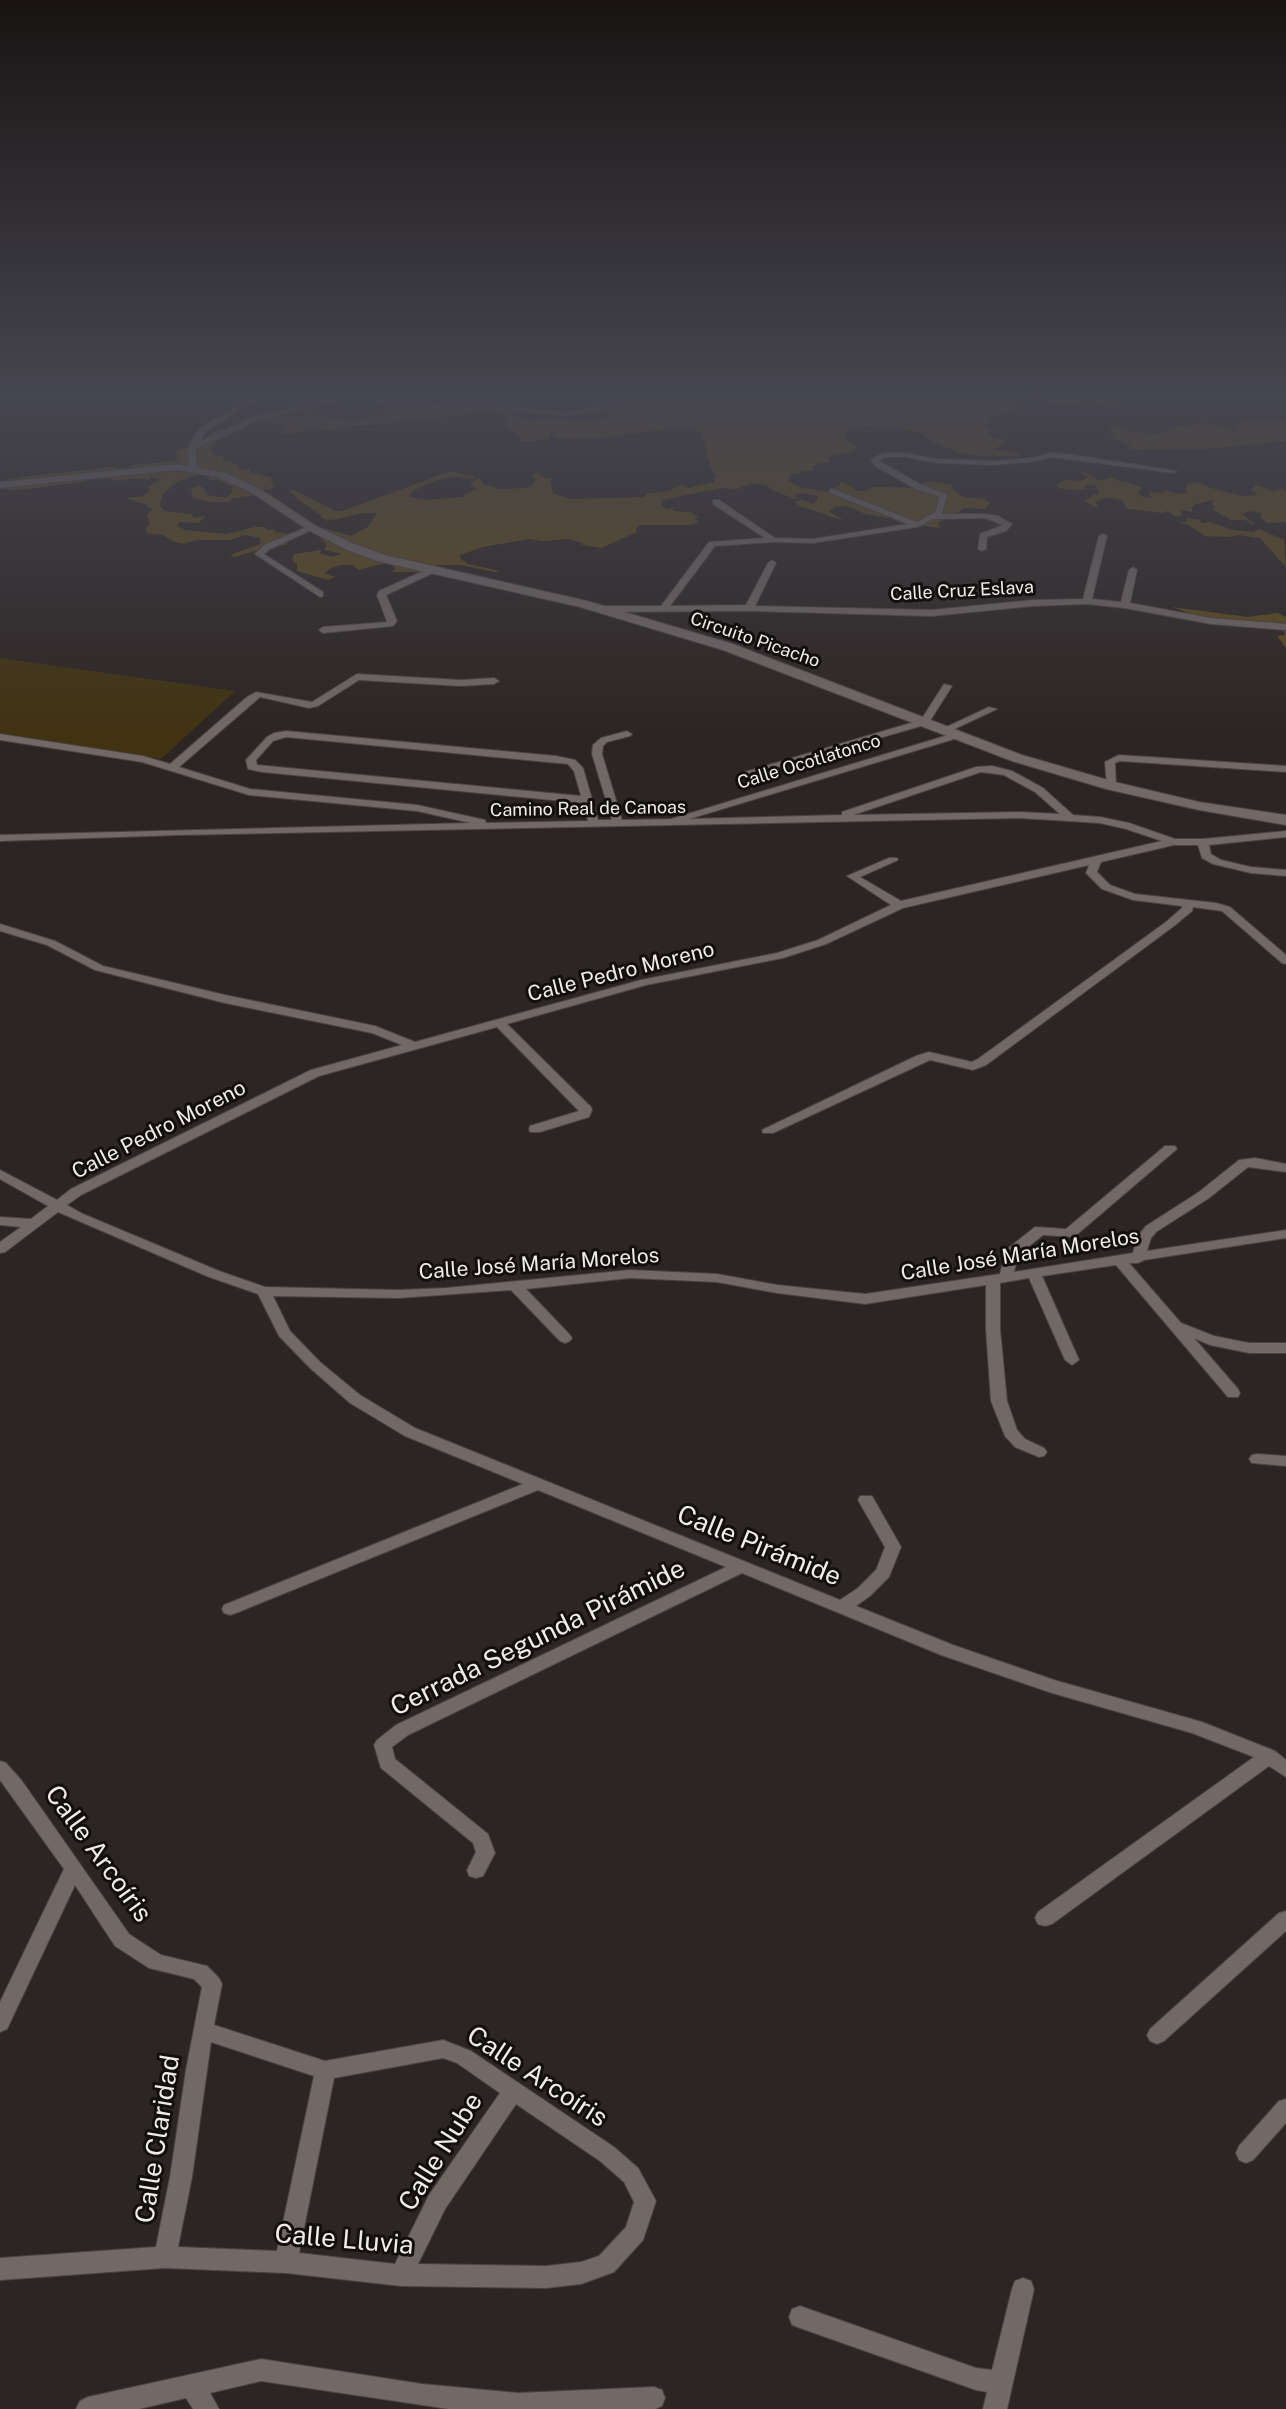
<!DOCTYPE html>
<meta charset="utf-8">
<style>
body{margin:0}
canvas{display:block;background:#2d2523}
</style>
<canvas width="1286" height="2409"></canvas>
<script>
const c = document.querySelector('canvas').getContext('2d');
c.lineJoin = 'round';
function paint(path, color) { c.fillStyle = color; c.fill(path, 'evenodd'); }
const toPath = rows => new Path2D(rows.map(r => 'M' + r).join(''));
function trace(path, color, width, dash) { c.strokeStyle = color; c.lineWidth = width; c.lineCap = dash ? 'butt' : 'round'; c.setLineDash(dash || []); c.stroke(path); }
function write(font, color, halo, rows, align = 'center') {
  c.font = font + ' "Public Sans",sans-serif'; c.lineWidth = 6; c.setLineDash([]); c.textBaseline = 'middle'; c.strokeStyle = halo; c.fillStyle = color; for (const [text, x, y, turn = 0] of rows) {
    c.save(); c.translate(x, y); c.rotate((+turn || 0) * Math.PI / 180); c.textAlign = isNaN(turn) ? turn : align; if (halo) c.strokeText(text, 0, 0); c.fillText(text, 0, 0); c.restore();
  }
}
const green = toPath([
 [0,658,235,691,161,759,0,733]
]);
const forest = toPath([
 [467,395,475,398,473,400,476,402,504,406,512,415,525,419,569,418,573,421,605,418,607,416,605,414,607,412,616,405,647,399,651,395,1029,395,1020,399,1010,408,1019,412,993,415,986,427,997,429,987,432,991,437,1005,440,1005,443,992,450,1012,452,1019,454,1019,457,990,455,986,457,963,454,935,443,923,434,906,429,868,426,851,429,845,435,845,439,858,447,852,451,856,453,837,454,829,457,829,462,817,464,812,468,815,470,799,472,800,474,792,474,789,478,789,481,800,487,826,492,841,484,839,481,853,487,856,491,866,491,872,488,871,487,916,488,927,481,953,485,952,489,963,497,984,499,991,503,986,507,988,509,964,508,955,514,940,514,935,518,944,522,938,522,940,528,898,522,904,516,887,509,881,510,887,514,888,518,865,514,848,506,835,507,829,512,845,521,800,506,795,502,802,500,814,504,818,499,817,496,803,493,796,494,795,496,799,499,793,498,774,491,768,486,753,483,737,489,721,488,662,500,662,506,667,509,673,508,673,511,689,512,697,516,698,518,694,518,698,522,692,525,640,525,636,529,636,532,602,548,582,545,583,543,569,539,543,541,529,539,483,547,460,555,461,559,468,564,500,571,495,572,460,565,431,565,430,570,420,572,392,572,395,568,391,564,381,564,359,570,353,565,341,565,331,568,325,573,335,577,328,580,297,571,297,564,292,561,294,554,321,550,320,553,332,557,342,554,324,550,327,545,316,533,326,529,351,536,368,527,377,513,363,513,332,520,323,519,320,514,297,499,294,494,289,493,292,491,286,488,294,490,335,511,342,511,451,471,473,476,475,479,455,477,437,480,413,491,410,497,426,500,463,497,466,493,477,490,470,483,479,478,483,484,500,489,527,488,534,483,535,478,532,477,536,472,545,478,553,478,550,480,553,493,570,499,645,497,646,494,670,491,677,486,683,485,688,488,714,482,716,476,712,471,706,452,708,449,704,446,706,439,702,437,704,434,695,428,682,426,679,427,683,429,666,429,603,438,564,439,553,437,556,432,550,431,550,438,529,442,520,441,520,436,506,426,507,421,503,415,494,410,373,425,357,425,330,431,313,427,297,432,297,434,285,434,282,432,286,428,275,424,271,426,271,423,264,422,253,424,218,441,211,447,212,454,223,456,223,460,239,465,236,468,243,470,250,469,250,472,273,478,270,480,274,486,270,490,265,489,262,494,255,495,230,499,231,502,210,502,193,498,191,488,199,486,204,488,206,495,226,498,232,492,233,487,218,480,208,480,210,478,205,474,197,475,179,481,163,494,159,506,165,511,192,514,193,518,206,516,198,523,180,522,177,526,185,530,227,534,255,527,265,527,267,530,274,529,276,532,293,535,286,545,274,546,234,557,230,555,260,544,260,538,245,535,230,540,196,540,184,544,172,541,163,535,147,533,146,529,150,523,147,516,152,509,147,507,147,505,126,498,143,496,149,491,148,487,160,479,150,477,150,480,133,478,120,481,100,477,81,482,35,488,12,490,0,488,0,481,30,476,112,467,126,472,133,465,174,461,178,457,175,452,177,450,190,447,203,437,210,439,211,435,205,436,235,424,302,407,308,409,300,410,295,413,297,414,292,416,300,418,306,416,303,413,319,413,317,416,320,417,348,419,350,424,353,421,358,424,360,420,397,408,454,403,456,400],
 [1032,395,1105,395,1120,406,1119,409,1112,409,1089,400,1082,400,1082,403,1072,405,1049,403],
 [1286,419,1286,441,1206,449,1130,450,1130,446,1111,438,1117,435,1109,432,1112,425,1126,427,1132,433,1144,432,1141,434,1148,435,1146,433,1149,432,1158,435,1163,433,1161,431,1169,431,1169,428,1203,423,1228,426,1234,431,1238,429,1233,426,1248,421,1277,422],
 [1083,471,1099,481,1113,477,1120,481,1134,484,1142,488,1138,493,1143,497,1151,498,1149,492,1165,493,1161,489,1178,494,1187,493,1185,490,1188,484,1198,482,1211,488,1242,496,1258,495,1251,489,1257,485,1272,491,1282,489,1286,491,1286,522,1268,523,1261,518,1261,513,1250,511,1242,514,1254,524,1252,525,1246,520,1231,520,1213,510,1214,506,1212,504,1214,500,1196,504,1192,507,1192,512,1180,510,1182,515,1177,517,1167,511,1162,513,1128,509,1121,500,1107,497,1096,502,1098,507,1095,507,1085,501,1093,495,1099,494,1095,484,1086,486,1084,487,1088,489,1080,490,1058,488,1056,485,1066,480,1082,481,1088,477,1080,473],
 [1186,518,1202,520,1200,521,1202,523,1210,522,1233,530,1253,532,1259,529,1284,540,1286,567,1260,538,1238,535,1229,537,1205,536,1188,525,1180,523,1188,521],
 [1172,607,1248,617,1278,613,1286,617,1286,648,1277,636,1285,635,1283,629,1276,624,1259,622,1245,627,1233,621,1195,615]
]);
const minor = toPath([
 [254,395,262,395,205,432,200,441,255,416,347,395,359,395,260,420,196,448,196,468,189,470,188,447,199,429,254,395],
 [369,395,377,395,398,405,475,404,566,412,605,406,609,408,566,416,475,408,398,409,385,406,369,395],
 [884,453,905,453,937,459,992,461,1031,458,1051,453,1067,454,1177,471,1173,473,1051,457,1031,462,992,465,937,463,905,457,885,457,879,460,881,462,922,485,947,494,942,514,985,514,998,516,1012,524,1006,531,987,537,986,549,982,551,978,549,980,534,1003,525,985,518,933,519,917,527,813,543,773,542,715,546,670,606,746,605,768,563,772,560,776,563,755,606,932,610,1033,600,1083,599,1099,536,1103,534,1107,536,1092,599,1121,602,1129,570,1133,567,1137,570,1130,603,1211,618,1286,624,1286,630,1211,624,1125,608,1087,604,1033,606,932,616,749,611,601,612,597,609,601,606,661,606,709,542,765,538,713,504,713,500,719,500,775,538,813,539,908,524,830,493,830,489,833,489,917,522,935,512,940,497,916,489,875,466,871,459,884,453],
 [309,526,316,528,270,549,264,554,323,592,323,596,320,597,255,554,264,545,309,526],
 [430,568,434,571,433,573,386,595,397,621,393,626,323,633,319,630,323,627,387,622,377,595,379,591,430,568],
 [357,674,461,680,494,678,499,681,494,684,461,686,359,680,318,706,309,708,260,697,179,767,250,789,417,805,485,820,486,823,588,821,583,803,262,772,248,769,246,760,267,737,274,733,286,731,556,756,575,760,583,768,598,820,612,820,592,754,593,745,601,738,627,731,632,734,630,736,607,742,603,746,602,754,622,820,671,819,958,732,963,735,961,737,689,819,842,815,842,812,976,767,992,766,1012,771,1043,788,1073,815,1100,817,1129,823,1175,839,1203,839,1286,831,1286,837,1209,845,1211,854,1221,860,1251,867,1286,870,1286,876,1251,873,1213,864,1202,858,1198,845,1174,845,1101,862,1097,872,1110,885,1135,894,1216,903,1230,907,1286,955,1286,964,1282,963,1222,911,1193,907,1192,911,1174,926,986,1065,973,1070,930,1060,773,1133,763,1133,762,1130,916,1056,929,1052,972,1062,978,1059,1166,922,1182,908,1182,906,1133,900,1102,889,1086,873,1089,865,903,908,826,944,783,958,646,985,507,1024,591,1107,592,1110,589,1117,540,1132,530,1132,529,1129,530,1126,579,1111,497,1027,319,1076,81,1195,67,1205,83,1214,219,1271,265,1287,399,1290,446,1288,630,1270,717,1274,777,1285,865,1294,1000,1274,1006,1250,1035,1227,1066,1229,1165,1146,1175,1146,1177,1149,1074,1237,1043,1235,1018,1255,1014,1272,1133,1253,1137,1237,1146,1226,1199,1192,1239,1160,1255,1158,1286,1164,1286,1172,1248,1167,1209,1198,1156,1232,1151,1238,1147,1251,1286,1230,1286,1238,1144,1260,1138,1263,1129,1263,1181,1323,1214,1336,1249,1343,1286,1343,1286,1353,1249,1353,1210,1345,1194,1338,1238,1389,1240,1393,1238,1397,1228,1397,1116,1265,1042,1276,1079,1360,1072,1365,1065,1360,1029,1278,1000,1283,1000,1329,1007,1401,1017,1430,1025,1439,1044,1448,1047,1452,1044,1456,1039,1457,1015,1447,1005,1436,991,1401,986,1329,986,1285,865,1304,777,1293,717,1282,630,1278,526,1289,570,1335,572,1338,570,1341,565,1343,560,1341,511,1290,399,1298,273,1296,290,1331,320,1362,360,1395,415,1428,840,1600,858,1588,876,1570,885,1547,858,1500,860,1496,872,1496,901,1547,889,1577,870,1596,856,1606,953,1645,1054,1680,1202,1722,1275,1751,1286,1760,1286,1777,1269,1766,1052,1924,1045,1926,1038,1924,1035,1918,1038,1912,1254,1757,1192,1733,1052,1693,941,1655,742,1573,408,1735,392,1747,395,1759,488,1834,495,1853,483,1876,476,1878,469,1876,467,1870,476,1852,473,1843,381,1768,374,1745,377,1740,396,1725,726,1567,538,1490,236,1613,230,1615,224,1613,222,1609,224,1605,523,1484,405,1436,350,1403,310,1368,279,1336,258,1294,209,1277,58,1212,5,1252,0,1253,0,1242,21,1227,0,1225,0,1217,31,1219,48,1206,0,1179,0,1170,57,1200,71,1189,311,1070,402,1045,372,1033,225,1003,95,970,47,945,0,931,0,924,55,941,103,966,225,995,375,1026,415,1042,641,980,777,953,818,940,891,905,847,876,889,858,897,858,898,860,860,877,901,901,1162,841,1126,829,1100,823,1020,818,179,835,0,841,0,835,471,823,417,811,249,795,142,762,0,740,0,734,143,756,170,764,247,697,256,692,312,702,357,674],
 [286,737,568,764,574,771,581,796,257,765,256,760,273,741,286,737],
 [981,772,1004,775,1035,792,1060,814,1020,812,853,815,981,772],
 [944,684,952,686,928,724,747,776,739,776,738,774,921,720,944,684],
 [989,707,997,709,948,732,940,730,989,707],
 [1119,755,1286,766,1286,772,1120,761,1115,763,1116,786,1111,789,1107,788,1105,762,1119,755],
 [1257,1454,1286,1456,1286,1466,1252,1463,1249,1459,1252,1455,1257,1454],
 [0,1761,6,1763,22,1781,129,1934,161,1955,207,1966,219,1978,222,1984,214,2025,325,2061,443,2040,471,2051,614,2147,638,2168,656,2201,643,2240,614,2272,581,2284,546,2288,401,2286,286,2273,165,2268,0,2280,0,2258,156,2247,170,2177,186,2070,202,1987,194,1979,149,1968,115,1946,75,1885,7,2029,0,2032,0,2002,64,1869,0,1780,0,1761],
 [211,2042,314,2076,277,2251,178,2247,192,2177,211,2042],
 [443,2058,457,2063,500,2093,429,2195,395,2264,299,2253,334,2078,443,2058],
 [516,2104,600,2161,624,2182,634,2202,626,2227,599,2256,581,2262,546,2266,418,2264,445,2209,516,2104],
 [1286,1911,1286,1931,1164,2041,1157,2044,1150,2041,1147,2035,1150,2029,1279,1913,1286,1911],
 [1286,2099,1286,2123,1253,2160,1246,2163,1239,2160,1236,2153,1239,2146,1279,2101,1286,2099],
 [1023,2278,1031,2281,1034,2289,1007,2409,983,2409,987,2392,976,2390,800,2328,792,2325,789,2317,792,2309,800,2306,976,2368,992,2370,1012,2289,1015,2281,1023,2278],
 [261,2359,422,2384,518,2393,654,2387,662,2390,665,2398,662,2406,655,2409,449,2409,261,2381,210,2393,219,2409,193,2409,186,2398,139,2409,76,2409,80,2401,88,2397,261,2359]
]);
const secondary = toPath([
 [177,464,225,473,260,489,316,526,355,544,385,555,587,601,733,644,1022,755,1115,782,1199,802,1286,815,1286,825,1199,810,1106,789,1012,761,723,650,580,607,377,561,347,550,308,530,252,493,217,477,177,470,0,488,0,482,177,464]
]);
const farStreetnames = [
 ["Calle Cruz Eslava",962,591,-3],
 ["Circuito Picacho",755,640,19],
 ["Calle Ocotlatonco",809,762,-17],
 ["Camino Real de Canoas",588,809,-1]
];
const streetNames = [
 ["Calle Pedro Moreno",621,972,-14],
 ["Calle Pedro Moreno",159,1130,-27],
 ["Calle José María Morelos",1020,1255,-9],
 ["Calle José María Morelos",539,1264,-4]
];
const nearStreetnames = [
 ["Calle Pirámide",759,1546,22],
 ["Cerrada Segunda Pirámide",538,1638,-26],
 ["Calle Arcoíris",98,1854,54],
 ["Calle Arcoíris",537,2077,33],
 ["Calle Claridad",158,2139,-81],
 ["Calle Nube",441,2152,-58],
 ["Calle Lluvia",344,2240,5]
];
paint(green, '#413312');
paint(forest, '#5f4a19');
trace(minor, '#4a4342', 2);
trace(secondary, '#4a4342', 2);
paint(minor, '#726866');
paint(secondary, '#726866');
const sky = c.createLinearGradient(0, 0, 0, 732);
sky.addColorStop(0, '#191413');
sky.addColorStop(0.54, '#464650');
sky.addColorStop(1, '#46465000');
c.fillStyle = sky;
c.fillRect(0, 0, 1286, 732);
write('18px', '#f1ecea', '#130f0e', farStreetnames);
write('21px', '#f1ecea', '#130f0e', streetNames);
write('26px', '#f1ecea', '#130f0e', nearStreetnames);
</script>
